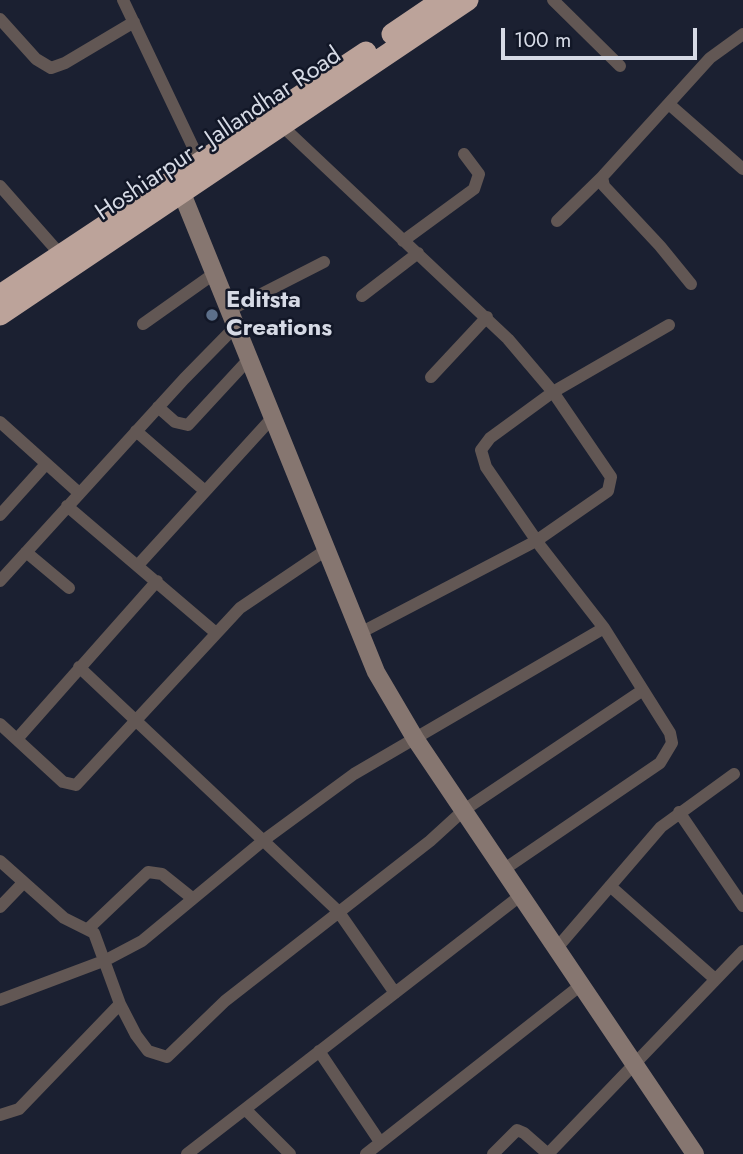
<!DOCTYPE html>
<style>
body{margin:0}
#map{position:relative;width:743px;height:1154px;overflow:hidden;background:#1b2031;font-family:Jost,sans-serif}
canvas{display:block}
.scale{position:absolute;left:501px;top:28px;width:196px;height:32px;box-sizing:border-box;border:4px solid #d6dae5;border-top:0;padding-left:9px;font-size:21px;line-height:24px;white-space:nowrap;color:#d6dae5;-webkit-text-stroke:5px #121727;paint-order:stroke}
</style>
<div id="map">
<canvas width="743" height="1154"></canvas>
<div class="scale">100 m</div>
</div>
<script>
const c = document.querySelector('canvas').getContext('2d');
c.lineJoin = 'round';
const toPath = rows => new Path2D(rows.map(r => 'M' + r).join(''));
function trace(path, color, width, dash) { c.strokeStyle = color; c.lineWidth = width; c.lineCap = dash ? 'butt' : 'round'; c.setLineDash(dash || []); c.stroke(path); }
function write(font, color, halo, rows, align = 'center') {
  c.font = font + ' Jost,sans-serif'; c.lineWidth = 5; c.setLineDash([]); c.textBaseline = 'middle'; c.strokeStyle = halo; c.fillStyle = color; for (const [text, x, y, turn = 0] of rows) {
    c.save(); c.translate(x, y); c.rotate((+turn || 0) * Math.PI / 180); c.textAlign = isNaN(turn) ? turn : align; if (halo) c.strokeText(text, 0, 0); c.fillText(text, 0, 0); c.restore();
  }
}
const street = toPath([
 [123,0,203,168],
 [553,0,620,66],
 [0,19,36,59,51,68,65,63,134,22],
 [670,105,743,169],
 [281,125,508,339,553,392,611,477,608,491,536,541,360,633],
 [0,186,60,254],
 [557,221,602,177],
 [403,241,474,189,479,174,464,154],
 [691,284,660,246,604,186,602,177,710,58,743,34],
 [362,296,418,253],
 [230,310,324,262],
 [143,324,215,273],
 [431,377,487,317],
 [158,407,175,422,188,425,249,359],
 [0,422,79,493],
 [136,431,205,491],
 [67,506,216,633],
 [0,515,46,464],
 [26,552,69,588],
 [139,564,273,417],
 [0,581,184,379,236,326],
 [79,667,338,911,395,993],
 [0,724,63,782,76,785,240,608,326,550],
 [17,739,157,581],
 [679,812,743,906],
 [0,861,64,918,94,933,120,1004,136,1035,148,1051,167,1057,225,1001,430,841,464,810,643,690],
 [503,870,660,763,672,743,670,733,604,628,541,547,486,467,481,450,490,438,553,392,669,325],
 [610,886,715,979],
 [0,907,23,883],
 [89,928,148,872,162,874,192,898],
 [556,949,661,827,734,774],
 [0,1000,106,960,142,941,264,840,354,774,604,628],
 [319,1051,380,1142],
 [245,1109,290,1154],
 [0,1115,19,1109,120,1004],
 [187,1154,520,896],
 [366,1154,581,985],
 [493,1154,517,1130,524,1133,548,1154,743,951]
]);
const secondary = toPath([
 [181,191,376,672,416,740,695,1154]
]);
const highway = toPath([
 [392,34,442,0],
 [0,295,366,52],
 [0,315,468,0]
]);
const markers = [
 [212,315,7,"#5c6f8a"]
];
const streetNames = [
 ["Hoshiarpur - Jallandhar Road",219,135,-34]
];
const poiNames = [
 ["Editsta",226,301],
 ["Creations",226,329]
];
trace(street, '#625754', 12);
trace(secondary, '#867670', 18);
trace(highway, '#bca39a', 21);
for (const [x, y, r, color] of markers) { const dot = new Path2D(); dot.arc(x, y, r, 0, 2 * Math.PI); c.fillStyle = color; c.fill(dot); trace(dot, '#121727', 2.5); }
write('24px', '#d6dae5', '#121727', streetNames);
write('bold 24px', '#d6dae5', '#121727', poiNames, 'left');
</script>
